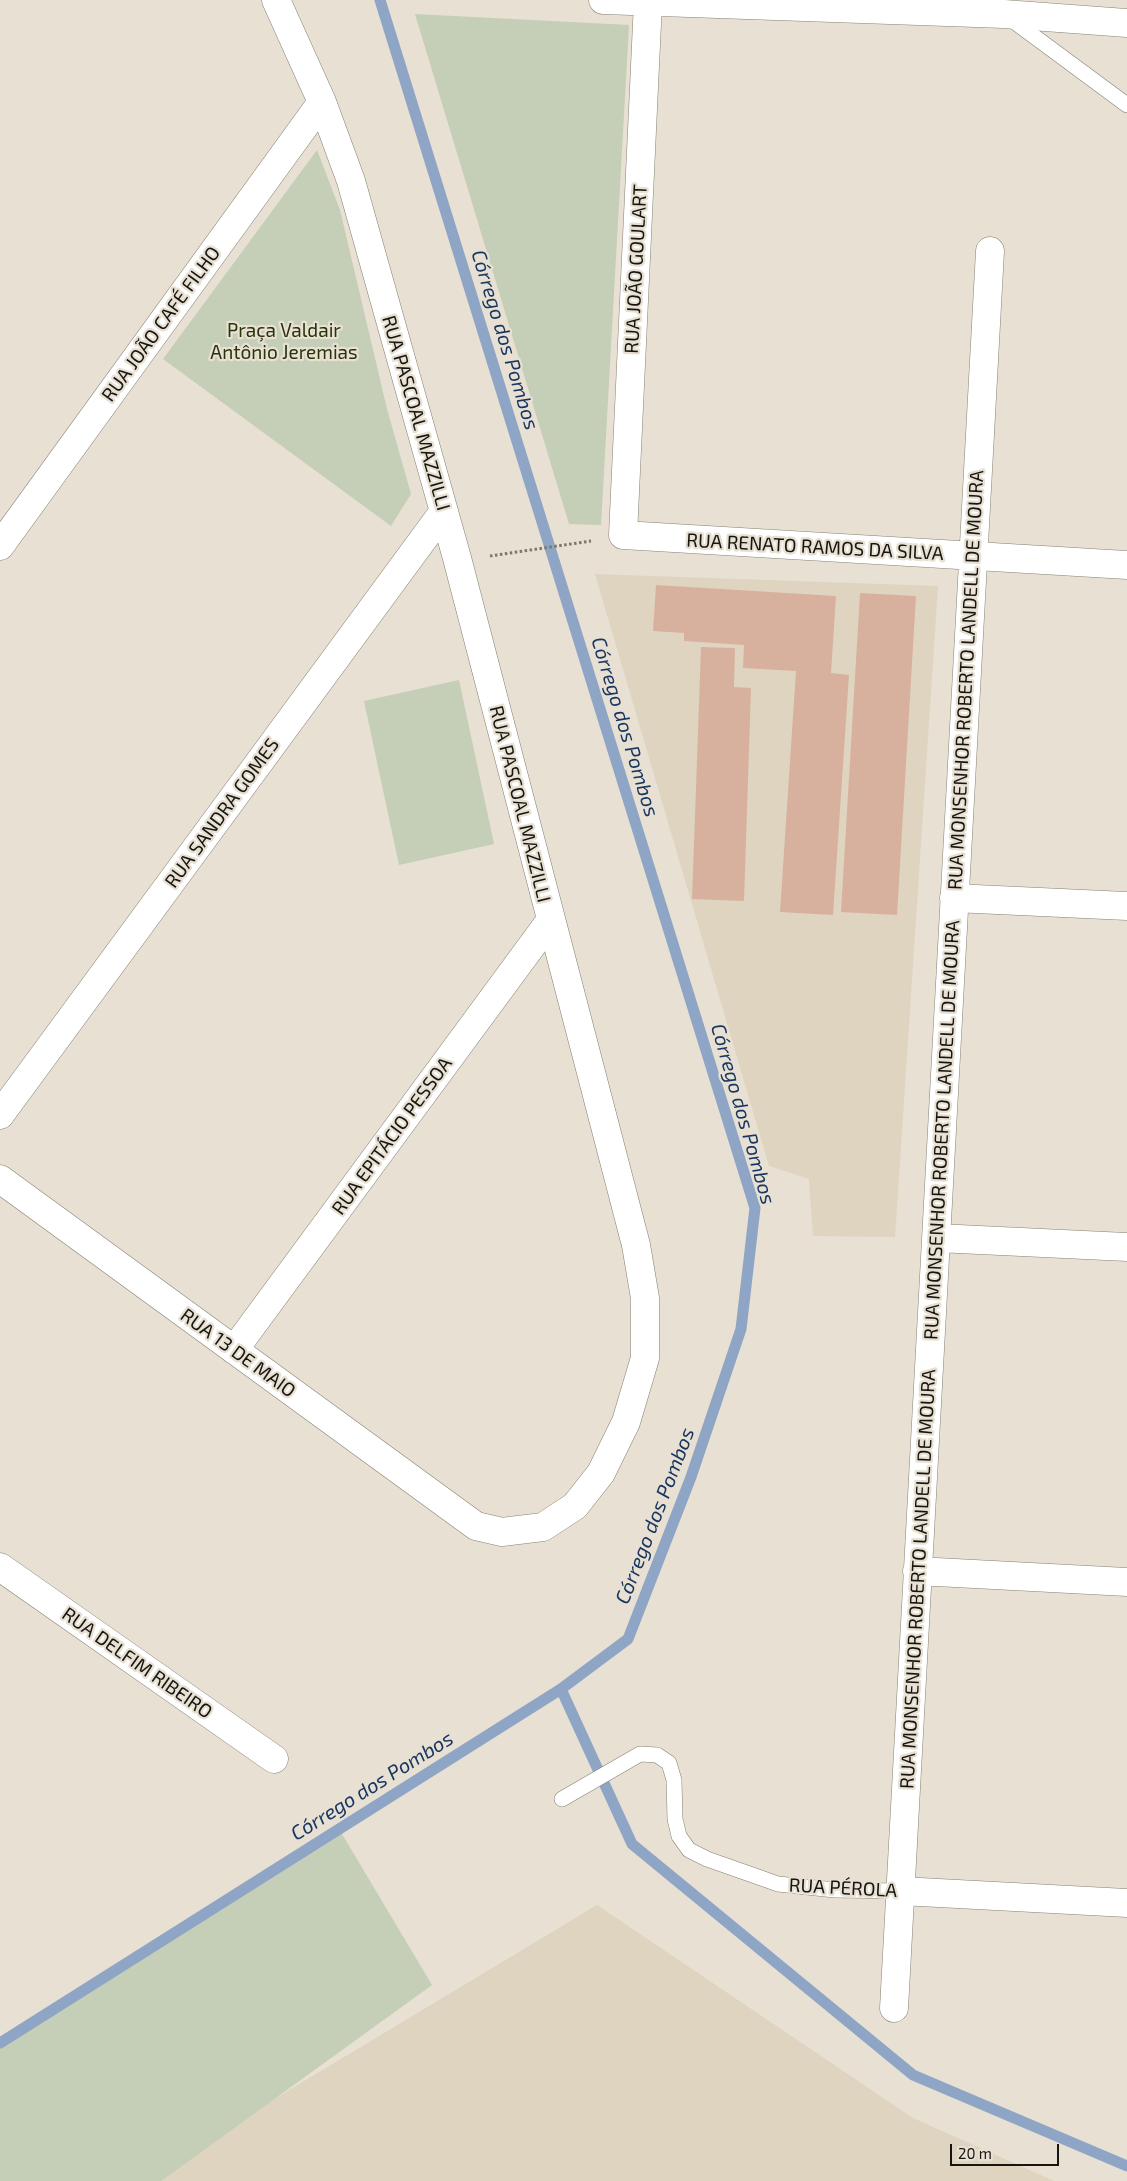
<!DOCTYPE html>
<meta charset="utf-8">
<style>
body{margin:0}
#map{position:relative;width:1127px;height:2181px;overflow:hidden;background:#e7e0d3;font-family:"Exo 2",sans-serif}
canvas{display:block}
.scale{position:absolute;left:950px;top:2144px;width:109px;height:22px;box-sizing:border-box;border:2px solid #171510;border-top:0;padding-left:6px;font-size:15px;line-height:18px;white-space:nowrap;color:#171510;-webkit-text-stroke:4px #e7e0d3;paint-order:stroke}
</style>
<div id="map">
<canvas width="1127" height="2181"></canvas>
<div class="scale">20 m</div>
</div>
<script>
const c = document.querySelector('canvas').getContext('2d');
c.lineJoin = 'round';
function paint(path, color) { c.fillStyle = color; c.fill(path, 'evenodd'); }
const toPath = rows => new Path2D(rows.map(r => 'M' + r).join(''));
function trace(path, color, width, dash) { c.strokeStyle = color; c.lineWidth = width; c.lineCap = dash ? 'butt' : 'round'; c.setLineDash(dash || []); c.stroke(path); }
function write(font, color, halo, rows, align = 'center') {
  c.font = font + ' "Exo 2",sans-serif'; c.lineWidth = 4.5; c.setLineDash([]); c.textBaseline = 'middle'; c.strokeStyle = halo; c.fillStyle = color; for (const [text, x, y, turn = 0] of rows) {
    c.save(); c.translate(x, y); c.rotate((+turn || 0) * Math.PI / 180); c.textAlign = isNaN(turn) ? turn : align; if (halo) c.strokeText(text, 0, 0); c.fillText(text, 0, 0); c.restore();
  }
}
const built = toPath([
 [595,574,938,586,895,1237,813,1236,809,1179,769,1166],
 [597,1905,913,2118,1054,2181,138,2181]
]);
const green = toPath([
 [415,14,629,25,601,525,569,524],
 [317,150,340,210,387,409,411,494,391,526,163,359],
 [459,680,494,844,399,865,364,701],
 [339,1829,432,1985,161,2181,0,2181,0,2043]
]);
const stream = toPath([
 [561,1689,632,1844,913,2075,1127,2166],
 [0,2043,561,1689,628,1639,691,1477,741,1329,755,1208,380,0]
]);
const building = toPath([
 [656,585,836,596,831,673,849,675,833,915,780,912,796,671,743,668,744,645,684,641,684,633,653,631],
 [860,593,916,596,897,915,841,912],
 [701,647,735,648,734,687,751,688,744,901,692,899]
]);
const path = toPath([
 [490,556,591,541]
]);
const service = toPath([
 [1008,17,1127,105],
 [562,1799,640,1754,657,1755,669,1763,674,1780,675,1819,679,1836,689,1850,707,1859,778,1884,835,1890,901,1891]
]);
const minor = toPath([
 [603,0,1004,14,1127,23],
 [648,2,623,535,1127,565],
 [0,546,322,102],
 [954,898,1127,906],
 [0,1115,444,511],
 [0,1179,476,1526,502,1532,543,1527,575,1506,601,1473,626,1422,645,1358,645,1298,636,1245,457,558,351,181,322,102,276,0],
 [937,1238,1127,1247],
 [234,1350,550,921],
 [0,1567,274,1759],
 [917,1571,1127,1582],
 [901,1891,1127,1903],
 [894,2008,990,251]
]);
const streetNames = [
 ["RUA JOÃO GOULART",636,269,-87],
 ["RUA JOÃO CAFÉ FILHO",161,324,-54],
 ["RUA PASCOAL MAZZILLI",416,413,74],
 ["RUA RENATO RAMOS DA SILVA",815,547,3],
 ["RUA MONSENHOR ROBERTO LANDELL DE MOURA",966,680,-87],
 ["RUA PASCOAL MAZZILLI",520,804,76],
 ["RUA SANDRA GOMES",222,813,-54],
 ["RUA MONSENHOR ROBERTO LANDELL DE MOURA",942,1130,-87],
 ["RUA EPITÁCIO PESSOA",392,1136,-54],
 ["RUA 13 DE MAIO",238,1353,36],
 ["RUA MONSENHOR ROBERTO LANDELL DE MOURA",918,1579,-87],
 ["RUA DELFIM RIBEIRO",137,1663,35],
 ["RUA PÉROLA",843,1888,3]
];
const parkNames = [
 ["Praça Valdair",284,331],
 ["Antônio Jeremias",284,353]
];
const waterNames = [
 ["Córrego dos Pombos",505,340,73],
 ["Córrego dos Pombos",625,727,73],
 ["Córrego dos Pombos",743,1114,74],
 ["Córrego dos Pombos",655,1516,-69],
 ["Córrego dos Pombos",372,1786,-32]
];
paint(built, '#ded4c0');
paint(green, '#c5ceb6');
trace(stream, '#8fa5c5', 11);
paint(building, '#d8b19e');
trace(service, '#868174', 16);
trace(minor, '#868174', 29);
trace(path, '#7b776e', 3, [2.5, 2.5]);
trace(service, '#fff', 15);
trace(minor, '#fff', 28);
write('19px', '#171510', '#e7e0d3', streetNames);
write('19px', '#273308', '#e7e0d3', parkNames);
write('italic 20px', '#183660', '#e7e0d3', waterNames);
</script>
